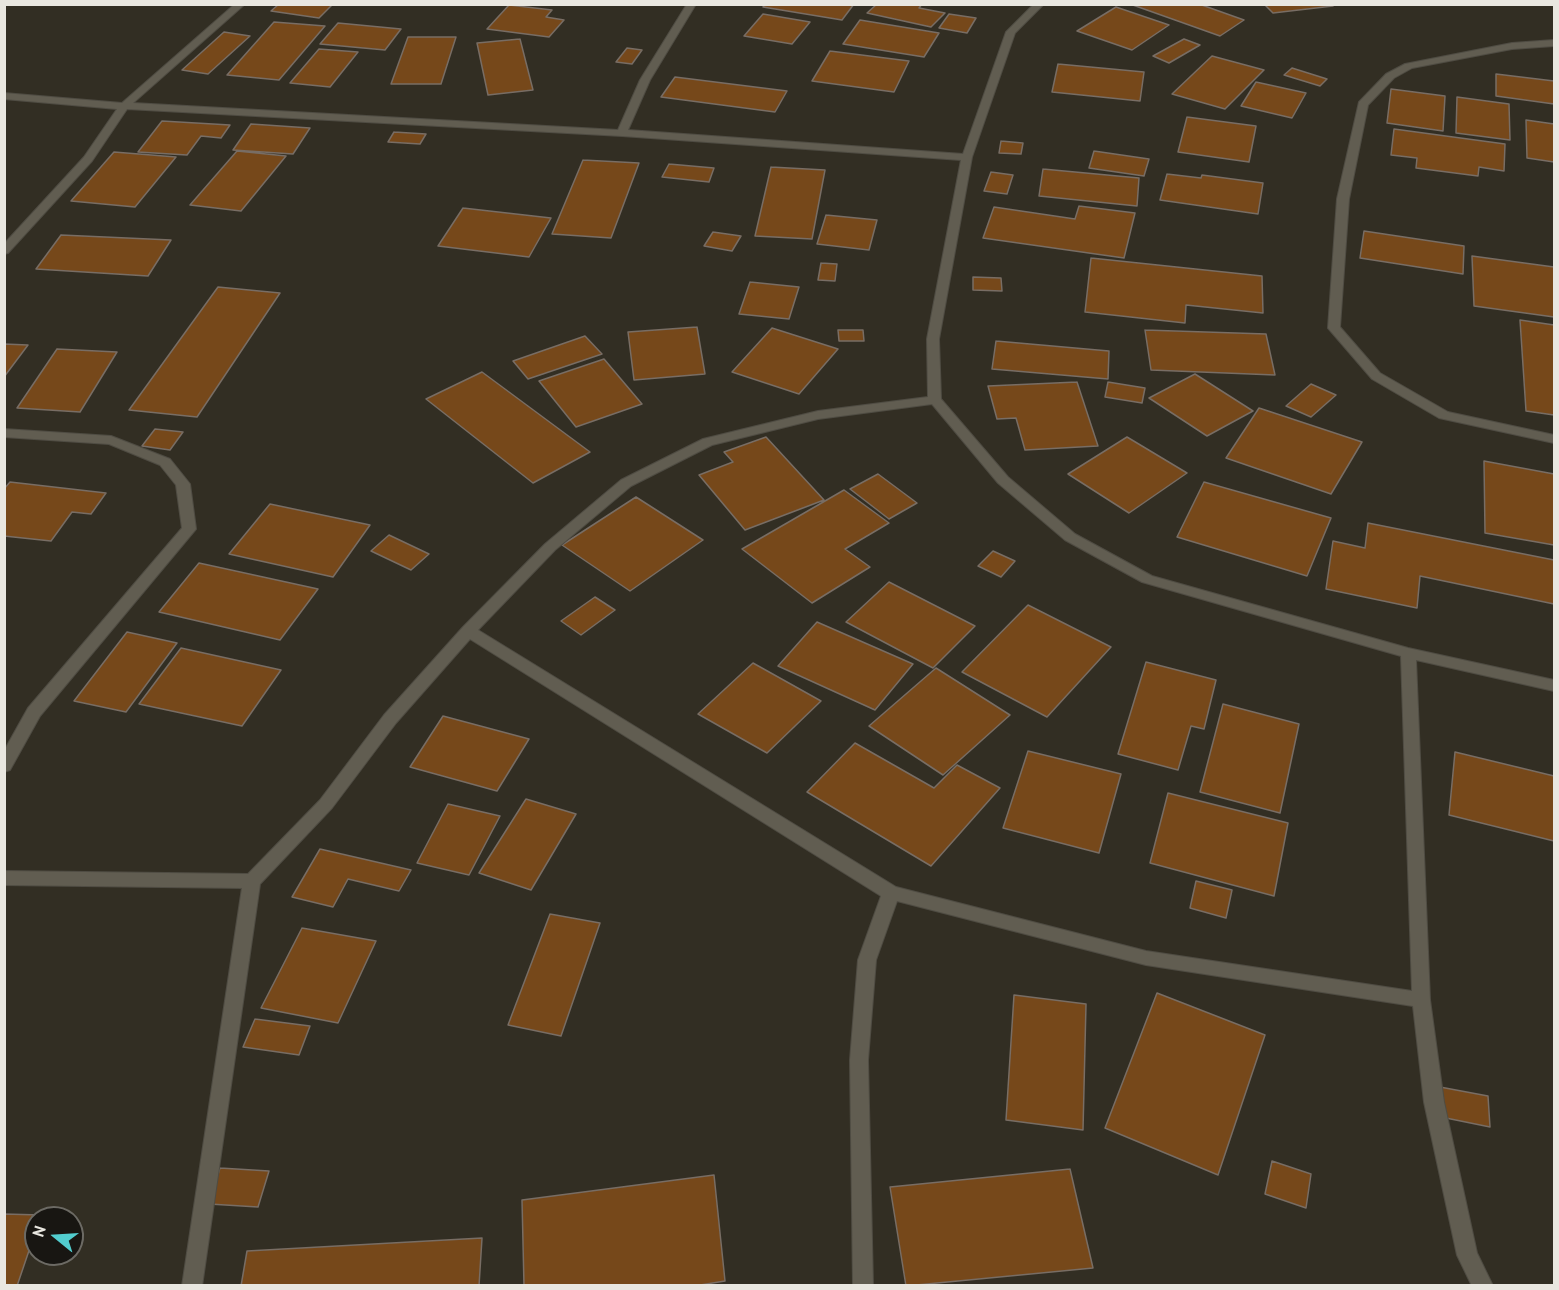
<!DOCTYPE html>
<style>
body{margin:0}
#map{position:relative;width:1559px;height:1290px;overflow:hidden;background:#322e23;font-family:"PT Sans",sans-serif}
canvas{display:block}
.frame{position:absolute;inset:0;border:6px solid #e9e7e0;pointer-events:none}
.north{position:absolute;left:24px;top:1206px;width:60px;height:60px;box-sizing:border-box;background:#181612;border:2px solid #6c6a64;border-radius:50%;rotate:288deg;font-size:16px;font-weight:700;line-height:24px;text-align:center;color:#e9e7e0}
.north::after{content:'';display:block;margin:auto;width:21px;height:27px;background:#52cdce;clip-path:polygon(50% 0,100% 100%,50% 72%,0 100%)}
</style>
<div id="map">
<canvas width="1559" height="1290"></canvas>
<div class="frame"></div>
<div class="north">N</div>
</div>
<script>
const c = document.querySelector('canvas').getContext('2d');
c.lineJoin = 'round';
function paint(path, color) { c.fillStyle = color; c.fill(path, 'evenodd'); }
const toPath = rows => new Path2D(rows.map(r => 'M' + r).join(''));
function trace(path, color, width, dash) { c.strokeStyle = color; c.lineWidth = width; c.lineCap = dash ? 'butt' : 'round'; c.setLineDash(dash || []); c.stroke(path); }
const building = toPath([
 [279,4,333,4,319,18,271,11,279,4],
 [765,4,854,4,842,20,763,7,765,4],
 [877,4,922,4,919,8,945,13,931,27,867,13,877,4],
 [1130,4,1199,4,1244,20,1220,36,1130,4],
 [1264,4,1332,4,1333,6,1273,13,1264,4],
 [509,5,552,10,546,17,564,20,549,37,487,29,509,5],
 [1116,7,1169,25,1132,50,1077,31,1116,7],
 [763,14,810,22,792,44,744,36,763,14],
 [949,14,976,18,967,33,939,28,949,14],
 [860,20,939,33,924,57,843,44,860,20],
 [274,22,325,26,279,80,227,75,274,22],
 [338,23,401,29,385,50,320,44,338,23],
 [224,32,250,36,208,74,182,70,224,32],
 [408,37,456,37,441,84,391,84,408,37],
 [520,39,533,90,488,95,477,43,520,39],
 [1184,39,1200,45,1169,63,1153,56,1184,39],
 [627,48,642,50,632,64,616,62,627,48],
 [319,49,358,52,330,87,290,83,319,49],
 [830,51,909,61,894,92,812,81,830,51],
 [1212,56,1264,70,1225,109,1172,94,1212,56],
 [1058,64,1144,72,1140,101,1052,92,1058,64],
 [1292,68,1327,79,1320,86,1284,75,1292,68],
 [1496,74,1554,81,1554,104,1496,96,1496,74],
 [675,77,787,91,775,112,661,97,675,77],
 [1256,82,1306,93,1292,118,1241,106,1256,82],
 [1391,89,1445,96,1443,131,1387,123,1391,89],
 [1457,97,1509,104,1510,140,1456,133,1457,97],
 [1187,117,1256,126,1249,162,1178,152,1187,117],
 [1526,120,1554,124,1554,162,1527,158,1526,120],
 [162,121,230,125,221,138,201,136,187,155,138,152,162,121],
 [251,124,310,128,293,154,233,150,251,124],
 [1394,129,1505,144,1504,171,1479,167,1478,176,1416,168,1417,158,1391,155,1394,129],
 [394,132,426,134,420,144,388,142,394,132],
 [1001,141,1023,143,1021,154,999,153,1001,141],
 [237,151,286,156,241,211,190,205,237,151],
 [1094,151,1149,159,1144,176,1089,168,1094,151],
 [114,152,176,157,135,207,71,201,114,152],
 [583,160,639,163,611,238,552,234,583,160],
 [669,164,714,168,709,182,662,177,669,164],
 [771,167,825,170,812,239,755,236,771,167],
 [1043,169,1139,178,1137,206,1039,196,1043,169],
 [991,172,1013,175,1007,194,984,191,991,172],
 [1167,174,1201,178,1202,175,1263,183,1258,214,1160,200,1167,174],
 [1079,206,1135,213,1124,258,983,238,994,207,1075,219,1079,206],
 [463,208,551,218,529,257,438,246,463,208],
 [826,215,877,220,869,250,817,244,826,215],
 [1364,231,1464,246,1463,274,1360,258,1364,231],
 [713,232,741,236,732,251,704,246,713,232],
 [61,235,171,240,148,276,36,269,61,235],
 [1472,256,1554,267,1554,317,1474,306,1472,256],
 [1091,258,1262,276,1263,313,1186,305,1185,323,1085,312,1091,258],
 [821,263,837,264,835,281,818,280,821,263],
 [973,277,1001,278,1002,291,973,290,973,277],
 [750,282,799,287,789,319,739,314,750,282],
 [218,287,280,293,197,417,129,410,218,287],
 [1520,320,1554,325,1554,415,1526,411,1520,320],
 [697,327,705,374,634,380,628,332,697,327],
 [772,328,838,349,799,394,732,372,772,328],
 [838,330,863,330,864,341,839,341,838,330],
 [1145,330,1266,334,1275,375,1151,370,1145,330],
 [585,336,602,354,528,379,513,361,585,336],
 [996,341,1109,351,1108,379,992,369,996,341],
 [4,344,28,345,4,377,4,344],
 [57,349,117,352,80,412,17,408,57,349],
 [604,359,642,404,576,427,539,381,604,359],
 [482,372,590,452,533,483,426,399,482,372],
 [1195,374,1253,411,1207,436,1149,398,1195,374],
 [1077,382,1098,446,1025,450,1016,418,997,419,988,386,1077,382],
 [1108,382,1145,388,1142,403,1105,397,1108,382],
 [1311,384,1336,395,1311,417,1286,406,1311,384],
 [1259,408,1362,442,1331,494,1226,458,1259,408],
 [155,429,183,432,170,450,142,446,155,429],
 [766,437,824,500,745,530,699,475,733,462,724,452,766,437],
 [1127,437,1187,473,1129,513,1068,474,1127,437],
 [1484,461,1554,474,1554,545,1485,533,1484,461],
 [878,474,917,503,889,519,850,489,878,474],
 [10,482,106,493,91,514,72,512,51,541,4,536,4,489,10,482],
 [1204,482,1331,518,1307,576,1177,537,1204,482],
 [844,490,889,523,845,549,870,567,812,603,742,549,844,490],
 [636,497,703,540,630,591,562,545,636,497],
 [270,504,370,525,333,577,229,554,270,504],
 [1368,523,1554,560,1554,604,1420,576,1417,608,1326,589,1333,541,1365,548,1368,523],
 [389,535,429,554,411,570,371,551,389,535],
 [993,551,1015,561,1001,577,978,566,993,551],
 [199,563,318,589,280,640,159,612,199,563],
 [889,582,975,626,933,668,846,622,889,582],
 [595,597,615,610,581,635,561,621,595,597],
 [1028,605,1111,647,1047,717,962,672,1028,605],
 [817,622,913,664,875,710,778,666,817,622],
 [127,632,177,643,126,712,74,701,127,632],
 [181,648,281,670,242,726,139,704,181,648],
 [1146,662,1216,680,1204,729,1191,726,1178,770,1118,754,1146,662],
 [753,663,821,701,767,753,698,714,753,663],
 [936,668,1010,715,943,775,869,726,936,668],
 [1223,704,1299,724,1280,813,1200,792,1223,704],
 [443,716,529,739,497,791,410,767,443,716],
 [855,743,934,788,957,765,1000,788,931,866,807,792,855,743],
 [1028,751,1121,774,1099,853,1003,828,1028,751],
 [1455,752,1554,776,1554,841,1449,815,1455,752],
 [1168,793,1288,823,1274,896,1150,863,1168,793],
 [526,799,576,814,531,890,479,873,526,799],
 [448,804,500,816,469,875,417,863,448,804],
 [320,849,411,870,399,891,348,879,333,907,292,897,320,849],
 [1196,881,1232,890,1226,918,1190,908,1196,881],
 [550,914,600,923,561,1036,508,1025,550,914],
 [302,928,376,941,338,1023,261,1008,302,928],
 [1157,993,1265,1035,1218,1175,1105,1128,1157,993],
 [1014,995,1086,1004,1083,1130,1006,1120,1014,995],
 [255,1019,310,1026,299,1055,243,1047,255,1019],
 [1440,1087,1488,1096,1490,1127,1441,1117,1440,1087],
 [1272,1161,1311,1174,1306,1208,1265,1194,1272,1161],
 [220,1168,269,1171,258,1207,209,1204,220,1168],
 [1070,1169,1093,1268,906,1286,890,1187,1070,1169],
 [714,1175,725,1281,694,1286,524,1286,522,1200,714,1175],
 [4,1214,41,1215,40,1218,36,1218,36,1230,17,1286,4,1286,4,1214],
 [482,1238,479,1286,241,1286,247,1251,482,1238]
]);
const street = toPath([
 [235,4,245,4,133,103,618,130,640,80,687,4,696,4,650,80,628,130,963,154,1006,32,1034,4,1044,4,1015,33,972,157,939,339,941,399,1008,477,1075,534,1152,576,1408,648,1554,680,1554,691,1416,660,1430,1000,1444,1102,1477,1253,1493,1286,1472,1286,1457,1255,1424,1102,1413,1006,1146,965,897,901,876,960,868,1060,873,1286,853,1286,850,1060,858,960,881,896,470,639,396,723,332,808,260,884,202,1286,182,1286,242,888,4,885,4,871,248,874,320,800,384,715,463,627,545,544,621,480,703,439,818,411,928,397,927,339,961,160,622,136,127,109,92,161,8,253,4,254,4,244,84,157,117,109,4,99,4,93,122,103,235,4],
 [932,404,998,483,1065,540,1142,582,1401,656,1412,991,1146,951,896,887,478,630,555,550,631,486,712,445,818,419,932,404],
 [1554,40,1554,46,1512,49,1412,68,1394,78,1368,105,1349,199,1340,327,1380,373,1448,412,1554,435,1554,443,1439,418,1372,379,1328,328,1337,199,1359,102,1386,74,1405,64,1512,43,1554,40],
 [4,429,111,436,170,459,190,484,196,529,40,716,10,770,4,772,4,751,28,708,182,528,176,485,160,465,109,444,4,437,4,429]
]);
paint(building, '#76481a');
trace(building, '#786d64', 1.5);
trace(street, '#4f4c43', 2);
paint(street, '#615d51');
</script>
